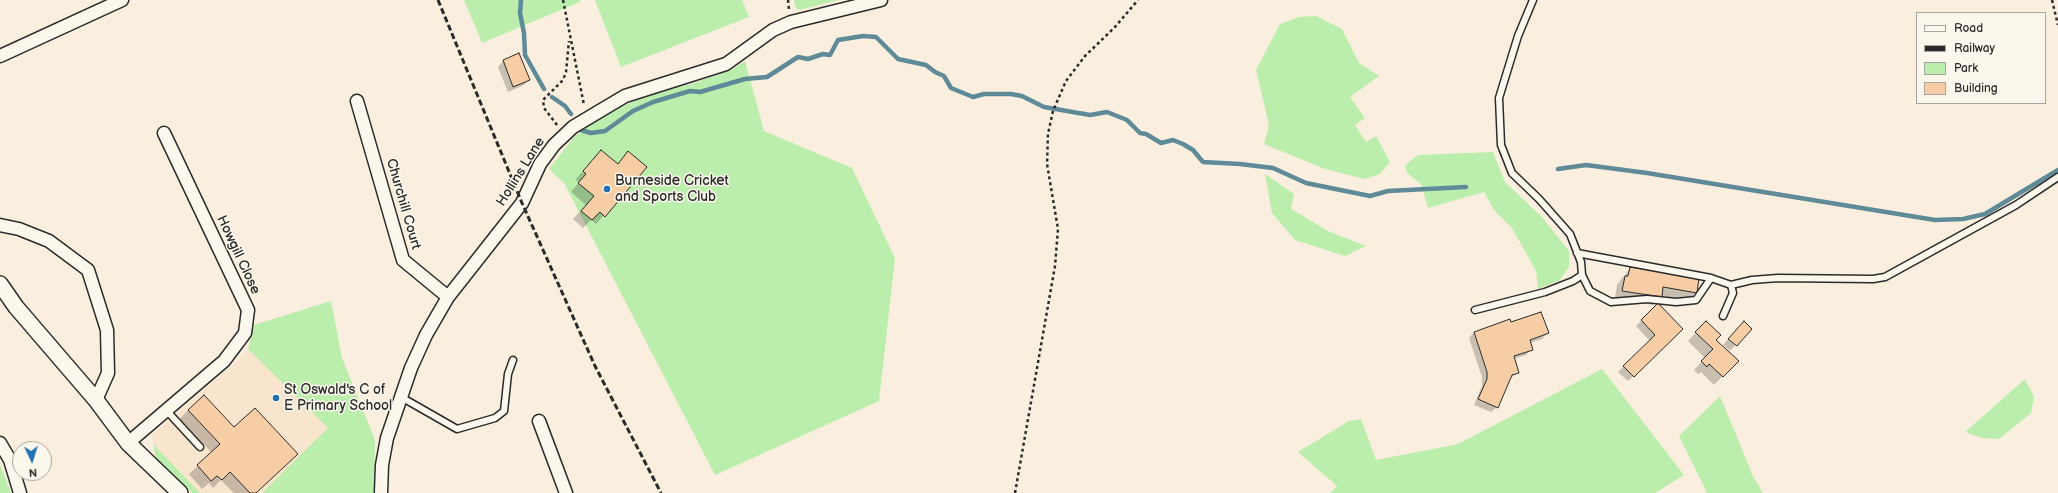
<!DOCTYPE html>
<style>
body{margin:0}
#map{position:relative;width:2058px;height:493px;overflow:hidden;background:#faefde;font-family:"Balsamiq Sans",sans-serif}
canvas{display:block}
.legend{position:absolute;left:1916px;top:12px;width:130px;height:92px;box-sizing:border-box;background:#fbf7ec;border:1px solid #a8a59f;margin:0;padding:5px 7px;list-style:none;font-size:12px;color:#2b2b2b}
.legend li{display:flex;align-items:center;gap:8px;height:20px}
.legend b{width:20px;border:1px solid #a8a59f}
.north{position:absolute;left:12px;top:441px;width:40px;height:40px;box-sizing:border-box;background:#fbf7ec;border:1px solid #a8a59f;border-radius:50%;rotate:176deg;font-size:11px;font-weight:700;line-height:16px;text-align:center;color:#2b2b2b}
.north::after{content:'';display:block;margin:auto;width:14px;height:18px;background:#1f6fb2;clip-path:polygon(50% 0,100% 100%,50% 72%,0 100%)}
</style>
<div id="map">
<canvas width="2058" height="493"></canvas>
<ul class="legend">
<li><b style="height:5px;background:#fbf7ec"></b>Road</li>
<li><b style="height:5px;background:#2b2b2b"></b>Railway</li>
<li><b style="height:11px;background:#bbedad"></b>Park</li>
<li><b style="height:11px;background:#f7cda6"></b>Building</li>
</ul>
<div class="north">N</div>
</div>
<script>
const c = document.querySelector('canvas').getContext('2d');
c.lineJoin = 'round';
function paint(path, color) { c.fillStyle = color; c.fill(path, 'evenodd'); }
const toPath = rows => new Path2D(rows.map(r => 'M' + r).join(''));
function trace(path, color, width, dash) { c.strokeStyle = color; c.lineWidth = width; c.lineCap = dash ? 'butt' : 'round'; c.setLineDash(dash || []); c.stroke(path); }
function write(font, color, halo, rows, align = 'center') {
  c.font = font + ' "Balsamiq Sans",sans-serif'; c.lineWidth = 3; c.setLineDash([]); c.textBaseline = 'middle'; c.strokeStyle = halo; c.fillStyle = color; for (const [text, x, y, turn = 0] of rows) {
    c.save(); c.translate(x, y); c.rotate((+turn || 0) * Math.PI / 180); c.textAlign = isNaN(turn) ? turn : align; if (halo) c.strokeText(text, 0, 0); c.fillText(text, 0, 0); c.restore();
  }
}
const built = toPath([
 [331,301,342,358,375,440,374,493,192,493,156,458,152,434,236,362,248,349,254,325]
]);
const green = toPath([
 [464,0,580,0,580,2,482,43],
 [595,0,742,0,749,17,621,67],
 [794,0,839,0,799,10,796,8],
 [1316,16,1342,29,1359,63,1379,76,1350,97,1365,118,1355,125,1366,142,1376,136,1390,162,1380,174,1365,179,1325,169,1264,144,1269,125,1256,70,1280,24,1299,17],
 [745,61,764,131,852,168,895,258,879,401,715,475,564,183,549,169,574,137,596,120,643,96,694,83,731,70],
 [1493,152,1505,182,1542,217,1569,251,1569,267,1560,280,1538,289,1536,271,1512,228,1494,210,1484,192,1428,208,1421,184,1407,173,1405,165,1418,155],
 [1265,174,1294,194,1291,209,1328,231,1366,246,1345,256,1295,240,1272,213],
 [331,301,342,358,375,440,374,493,262,493,328,428,248,349,254,325],
 [1602,369,1684,475,1655,493,1330,493,1337,486,1298,452,1349,421,1361,419,1376,460,1458,444],
 [2025,379,2034,397,2031,413,1999,439,1982,438,1965,432],
 [1720,396,1753,476,1763,493,1707,493,1679,436],
 [153,444,200,493,192,493,156,458],
 [0,464,11,493,0,493]
]);
const shadow = toPath([
 [519,55,529,80,524,85,508,92,498,67,503,61],
 [601,151,617,165,628,153,646,168,596,224,591,220,583,228,573,219,586,205,571,192,579,182,575,180],
 [1630,268,1696,292,1688,300,1662,296,1653,305,1615,299,1617,285],
 [1658,304,1682,329,1628,381,1618,372,1650,341,1636,326],
 [1706,322,1715,340,1737,361,1714,385,1701,372,1698,374,1694,370,1705,358,1688,341],
 [1510,323,1548,333,1542,339,1530,343,1532,349,1526,355,1513,359,1518,372,1510,379,1497,407,1491,412,1474,405,1482,386,1482,377,1469,338,1474,332],
 [1738,328,1751,329,1730,351,1723,345],
 [188,410,234,428,255,493,234,493,221,480,213,488,209,483,202,489,189,474,212,453,180,419]
]);
const stream = toPath([
 [521,0,520,13,524,33,525,55,544,89],
 [552,97,565,106,571,114],
 [581,130,591,133,605,131,633,111,653,102,690,91,700,92,745,79,767,77,798,57,808,59,823,54,830,55,838,40,863,36,876,37,898,59,926,65,935,72,944,76,951,88,973,97,984,94,1011,94,1022,96,1044,107,1090,115,1107,112,1127,120,1140,133,1146,134,1161,143,1173,140,1183,144,1193,150,1203,162,1240,164,1273,168,1306,183,1370,196,1388,191,1466,187],
 [1558,169,1586,165,1647,173,1935,220,1963,219,1985,214,2058,170]
]);
const building = toPath([
 [519,53,530,80,513,87,503,60,519,53],
 [601,150,618,164,628,151,647,167,605,217,600,212,592,220,581,211,594,196,578,183,586,174,583,171,601,150],
 [1630,267,1699,278,1697,293,1663,287,1662,297,1622,291,1625,276,1628,276,1630,267],
 [1658,303,1683,329,1634,377,1623,366,1655,335,1641,320,1658,303],
 [1541,312,1549,333,1530,340,1533,350,1514,356,1519,373,1512,375,1498,408,1478,399,1487,379,1487,372,1474,332,1510,319,1511,322,1541,312],
 [1706,321,1721,335,1716,340,1739,361,1723,377,1709,364,1707,367,1701,361,1713,349,1695,332,1706,321],
 [1744,321,1752,329,1737,346,1728,339,1744,321],
 [204,395,234,427,255,408,298,454,256,493,250,493,230,472,222,480,217,476,211,481,197,465,220,444,188,410,204,395]
]);
const path = toPath([
 [563,0,584,105],
 [788,0,789,10],
 [2052,0,2058,25],
 [557,125,544,108,543,100,563,80,566,72,569,41],
 [1015,493,1055,266,1058,229,1047,164,1048,134,1053,111,1066,81,1085,56,1115,27,1138,0]
]);
const service = toPath([
 [1577,253,1711,278,1696,300,1676,302,1647,299,1611,302,1590,291,1582,275],
 [1711,278,1731,285,1733,293,1723,316],
 [1731,285,1752,280,1778,278,1873,279,1885,277,2016,205,2058,177],
 [1475,310,1545,292,1573,281,1582,275,1581,262,1570,234,1539,199,1512,173,1501,145,1499,98,1518,36,1533,0],
 [401,397,457,429,495,418,504,411,508,374,513,360],
 [166,410,200,447]
]);
const minor = toPath([
 [0,56,122,0],
 [357,101,403,260,448,297],
 [0,225,19,229,49,241,88,270,107,330,108,373,96,400],
 [539,421,566,493],
 [0,443,10,460,20,493],
 [128,443,224,361,245,333,248,310,164,133],
 [381,493,382,465,387,438,411,368,426,335,448,297,522,203,540,164,554,145,573,127,625,96,726,64,773,30,791,22,881,0]
]);
const tertiary = toPath([
 [0,284,16,307,96,400,128,443,180,493]
]);
const rail = toPath([
 [438,0,522,203,595,366,661,493]
]);
const markers = [
 [607,189,4,"#1f6fb2"],
 [276,398,4,"#1f6fb2"]
];
const streetNames = [
 ["Hollins Lane",521,172,-58],
 ["Churchill Court",403,204,74],
 ["Howgill Close",238,255,65]
];
const poiNames = [
 ["Burneside Cricket",615,181],
 ["and Sports Club",615,197],
 ["St Oswald's C of",284,390],
 ["E Primary School",284,406]
];
paint(built, '#f9e5cd');
paint(green, '#bbedad');
paint(shadow, '#0003');
trace(stream, '#5f8b98', 4.5);
paint(building, '#f7cda6');
trace(building, '#2b2b2b', 1);
trace(service, '#2b2b2b', 9);
trace(minor, '#2b2b2b', 15);
trace(tertiary, '#2b2b2b', 18);
trace(path, '#2b2b2b', 2.5, [3, 3]);
trace(service, '#fbf7ec', 6);
trace(minor, '#fbf7ec', 12);
trace(tertiary, '#fbf7ec', 15);
trace(rail, '#2b2b2b', 3, [6, 3]);
for (const [x, y, r, color] of markers) { const dot = new Path2D(); dot.arc(x, y, r, 0, 2 * Math.PI); c.fillStyle = color; c.fill(dot); trace(dot, '#fbf7ec', 1.5); }
write('14px', '#2b2b2b', '#fbf7ec', streetNames);
write('14px', '#2b2b2b', '#fbf7ec', poiNames, 'left');
</script>
